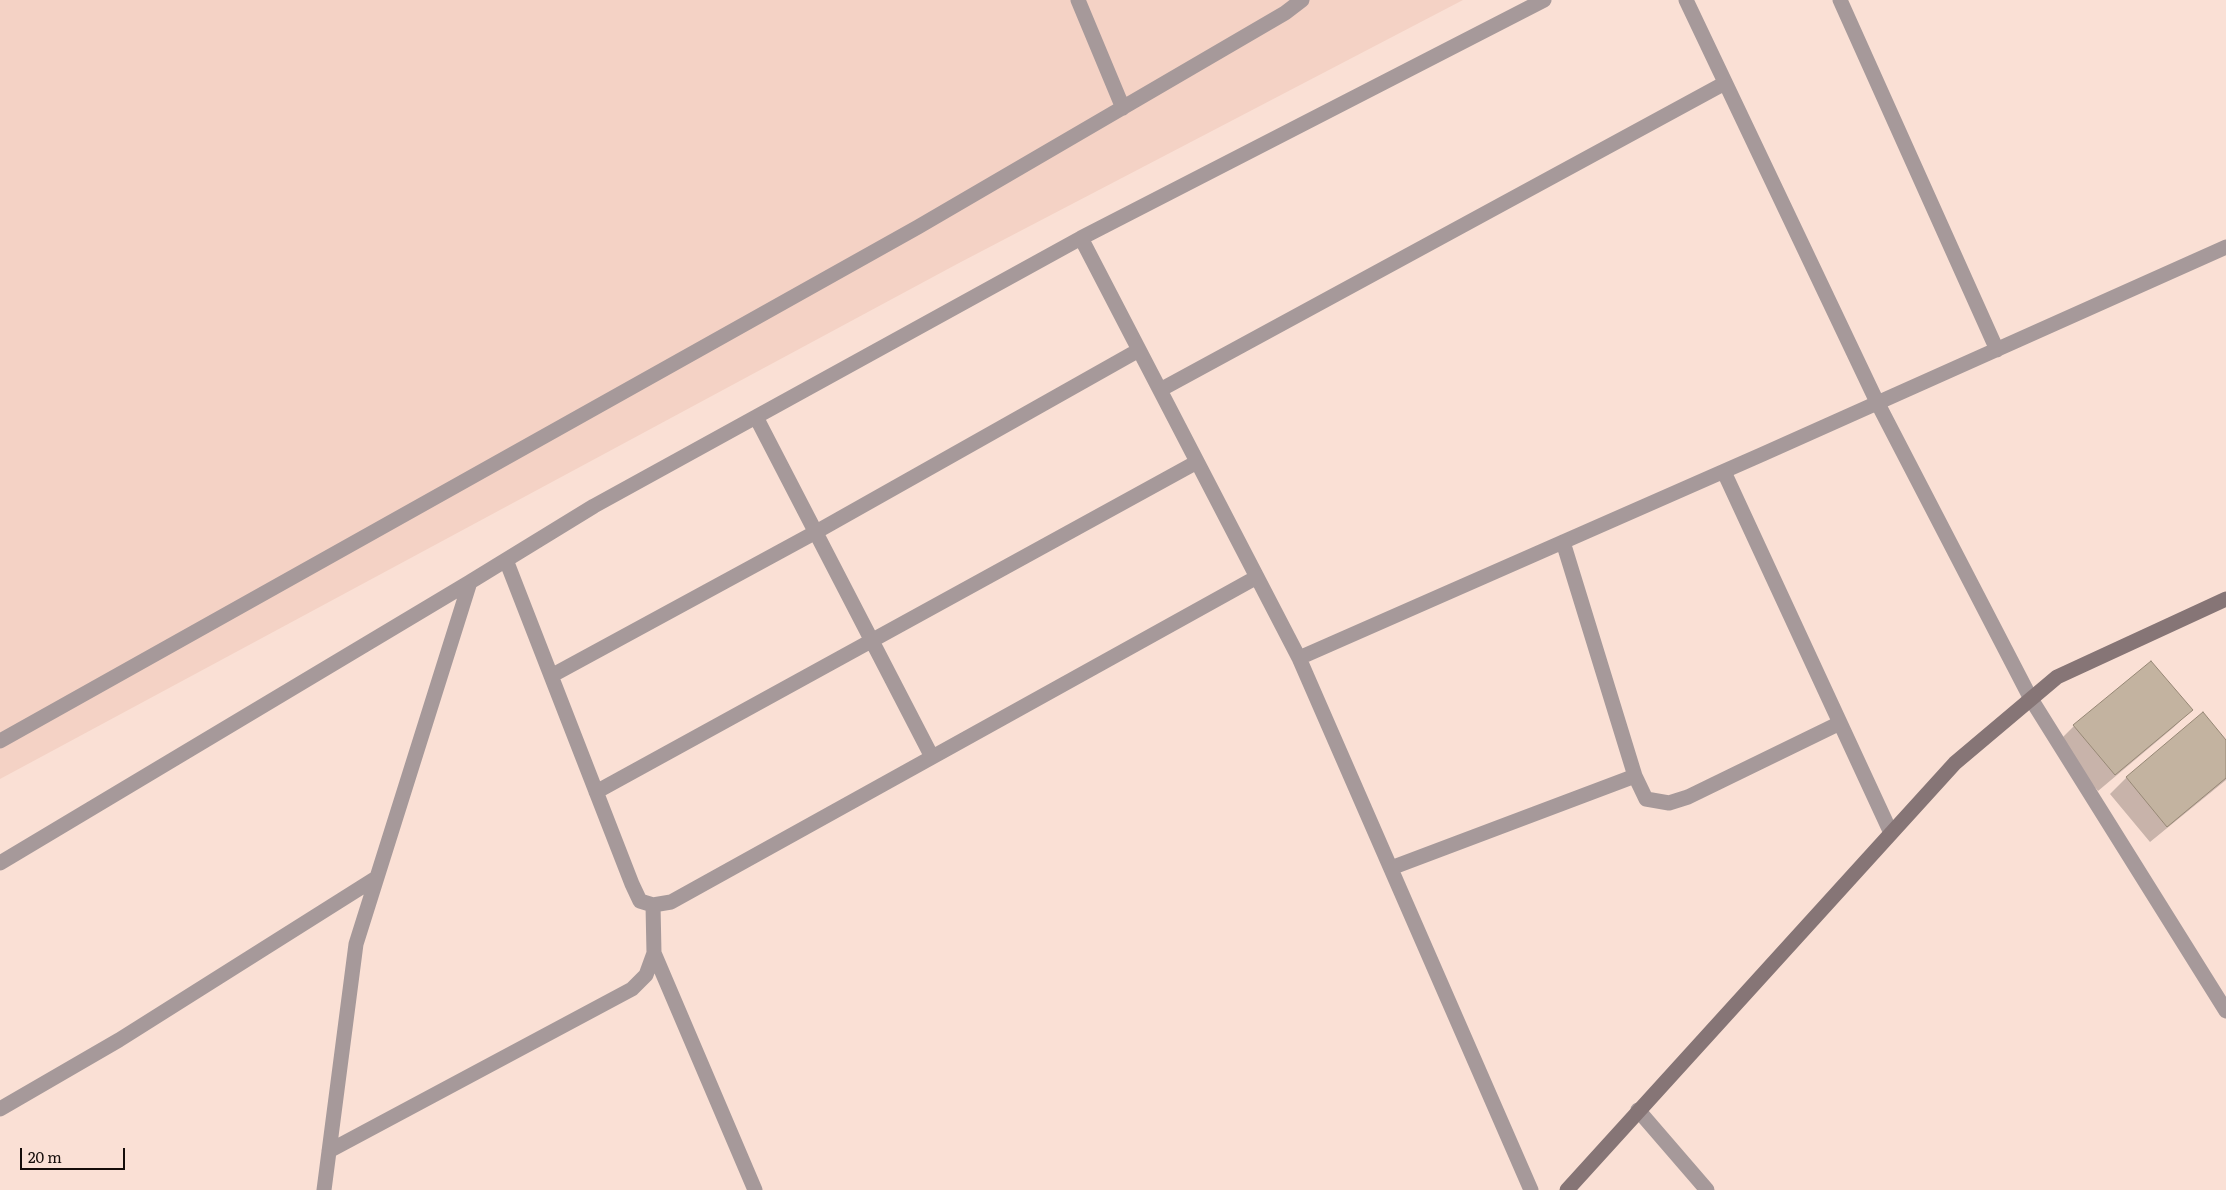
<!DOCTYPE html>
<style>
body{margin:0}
#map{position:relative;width:2226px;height:1190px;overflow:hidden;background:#fae0d5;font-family:Literata,serif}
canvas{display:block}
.scale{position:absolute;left:20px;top:1148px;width:105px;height:22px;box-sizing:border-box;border:2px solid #150d0a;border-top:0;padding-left:6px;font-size:15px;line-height:18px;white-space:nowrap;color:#150d0a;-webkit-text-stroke:4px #fae0d5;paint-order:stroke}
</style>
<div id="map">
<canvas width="2226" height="1190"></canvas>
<div class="scale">20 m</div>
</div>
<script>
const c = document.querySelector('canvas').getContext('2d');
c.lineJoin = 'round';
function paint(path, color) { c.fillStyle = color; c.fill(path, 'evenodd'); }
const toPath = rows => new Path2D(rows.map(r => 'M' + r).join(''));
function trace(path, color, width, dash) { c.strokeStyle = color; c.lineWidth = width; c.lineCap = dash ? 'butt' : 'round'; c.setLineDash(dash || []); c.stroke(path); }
const built = toPath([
 [0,0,1463,0,959,263,0,779]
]);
const shadow = toPath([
 [2191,710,2174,727,2098,791,2057,743,2074,726],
 [2203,714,2226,742,2226,780,2150,842,2110,794,2126,778]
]);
const building = toPath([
 [2151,661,2193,710,2115,775,2073,725,2151,661],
 [2203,712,2226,740,2226,778,2167,827,2126,777,2203,712]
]);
const lane = toPath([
 [1078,0,1123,108],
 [0,741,918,227,1285,13,1302,0]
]);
const street = toPath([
 [1686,0,1877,402,2031,699,2226,1011],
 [1840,0,1997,350],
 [1081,238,1299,658,1531,1190],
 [1160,390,1725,83],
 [756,417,932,757],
 [1724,472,1891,833],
 [1563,542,1635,776,1646,799,1669,803,1688,797,1840,723],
 [506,560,632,884,640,901,653,905,671,902,1257,577],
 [1299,658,1763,454,2226,247],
 [551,676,816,532,1139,350],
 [596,792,1197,462],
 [0,863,470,582],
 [1391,868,1635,776],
 [654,953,755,1190],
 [0,1109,119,1040,376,878],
 [1638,1110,1707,1190],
 [329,1151,632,989,646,975,654,953,653,905],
 [324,1190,356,944,470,582,594,506,1081,238,1544,0]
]);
const secondary = toPath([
 [1567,1190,1955,763,2057,677,2226,599]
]);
paint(built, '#f4d2c5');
paint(shadow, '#0003');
paint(building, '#c3b3a0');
trace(building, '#968775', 1);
trace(lane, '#a6999a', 15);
trace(street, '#a6999a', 15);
trace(secondary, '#867576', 15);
</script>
